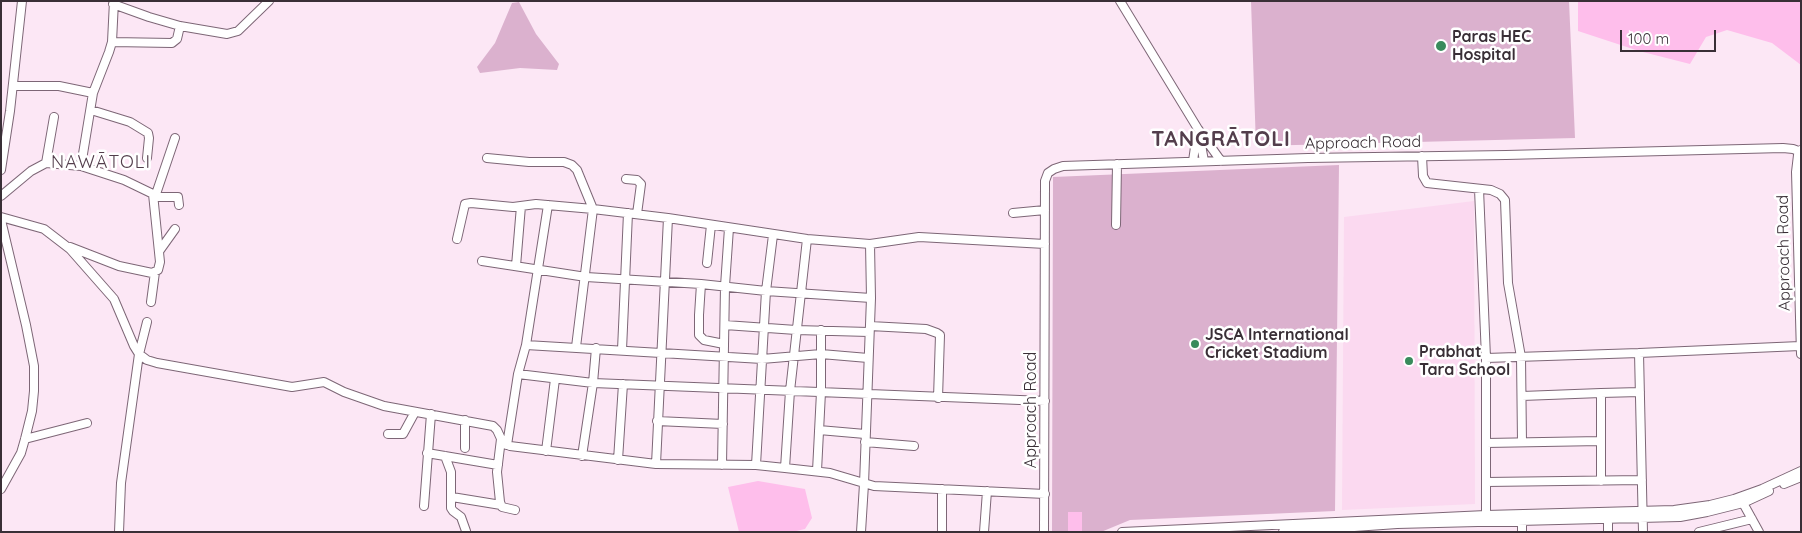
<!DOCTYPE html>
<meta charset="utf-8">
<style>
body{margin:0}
#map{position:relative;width:1802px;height:533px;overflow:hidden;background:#fce7f5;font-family:Quicksand,sans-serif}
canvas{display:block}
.frame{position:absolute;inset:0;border:2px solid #392f36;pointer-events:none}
.scale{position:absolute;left:1620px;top:30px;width:96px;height:22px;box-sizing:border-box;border:2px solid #392f36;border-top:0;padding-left:6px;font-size:15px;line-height:18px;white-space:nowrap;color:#392f36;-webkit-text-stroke:4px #fff;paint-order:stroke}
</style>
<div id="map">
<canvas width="1802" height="533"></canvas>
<div class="frame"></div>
<div class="scale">100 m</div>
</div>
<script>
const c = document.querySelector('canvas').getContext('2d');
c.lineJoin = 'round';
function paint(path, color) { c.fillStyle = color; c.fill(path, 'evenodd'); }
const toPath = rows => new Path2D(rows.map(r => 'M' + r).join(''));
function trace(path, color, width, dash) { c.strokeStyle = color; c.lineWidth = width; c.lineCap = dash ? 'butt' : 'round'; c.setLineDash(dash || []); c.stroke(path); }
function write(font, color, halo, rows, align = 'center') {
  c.font = font + ' Quicksand,sans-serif'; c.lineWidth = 5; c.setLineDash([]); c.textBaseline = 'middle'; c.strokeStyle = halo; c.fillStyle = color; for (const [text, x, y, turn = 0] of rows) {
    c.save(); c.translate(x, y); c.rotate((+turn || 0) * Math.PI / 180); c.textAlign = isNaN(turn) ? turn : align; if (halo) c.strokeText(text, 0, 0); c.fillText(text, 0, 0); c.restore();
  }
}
const built = toPath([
 [1474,201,1475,504,1342,510,1344,217]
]);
const green = toPath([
 [1251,1,1569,1,1575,138,1256,146],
 [519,2,536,34,559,64,557,70,520,68,480,73,477,67,495,43,512,3],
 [1339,165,1335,511,1130,520,1101,532,1052,532,1053,177]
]);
const water = toPath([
 [1578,1,1801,1,1801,65,1772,43,1727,30,1706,37,1690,64,1639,51,1578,31],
 [758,481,805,489,812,518,805,529,792,532,739,532,728,487],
 [1068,512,1082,512,1082,532,1068,532]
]);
const minor = toPath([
 [1120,1,1198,129,1221,161],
 [113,4,149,17,180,26,227,34,238,31,269,1],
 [112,42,172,43,177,39,180,26],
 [13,86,59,86,93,93],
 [91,110,130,122,148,133,149,138,147,158],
 [1199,134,1204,161],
 [175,138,155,197,178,197,179,205],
 [1801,150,1798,155,1796,172,1801,354],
 [1422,156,1423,176,1427,183,1491,190,1500,194,1505,200,1508,283,1521,357,1522,442],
 [487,158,529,162,564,162,572,165,577,170,593,209,576,347],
 [1193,161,1196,140,1200,135],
 [46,163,54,117],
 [1,170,10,111,22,1],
 [626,179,637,180,641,184,637,214],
 [1479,189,1486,358],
 [1,196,31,171,46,163,81,166,93,93,109,52,112,42,114,1],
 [1013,213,1045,210],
 [1,217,44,229,70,249,114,299,134,346,139,354,147,360,157,363,292,387,324,382,344,392,384,406,493,426,497,430,503,443,510,446,656,464,756,465,785,468,830,473,874,486,1045,494],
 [1,220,26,325,34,366,34,391,32,411,25,439,21,453,1,489],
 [1116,225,1117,164],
 [457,239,465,204,471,203,513,207,536,204,593,209,668,218,807,239,870,244,919,237,1045,244],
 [70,247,119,266,152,273,158,270,160,262,153,194,124,180,81,166],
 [160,250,175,229],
 [482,261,586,277,701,284,766,291,871,298],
 [707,263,711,225],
 [516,266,521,206],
 [701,284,699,315,699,335,704,340,724,344],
 [151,302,155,272],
 [725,325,796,330,869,332],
 [870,326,926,329,937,333,940,335,938,398],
 [526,345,762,359,821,354,868,358],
 [622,350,628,213],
 [1639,353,1800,346],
 [518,374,593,383,1045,401],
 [1522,396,1601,393],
 [465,420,465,448],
 [657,421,723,424],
 [819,430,865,434],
 [388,434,403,434,415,412],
 [25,439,87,423],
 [501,439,497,472,500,502,502,507,515,510],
 [865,442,914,446],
 [1486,443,1601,441],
 [507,445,518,374,526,345,548,205],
 [546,451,555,379],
 [427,453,498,465],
 [445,456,451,472,451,508,453,511,461,517,466,531],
 [582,456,593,383,596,348],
 [618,460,623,384],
 [656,464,668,218],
 [722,465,725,286,729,228],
 [756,465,766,291,773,235],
 [785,468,790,391,807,239],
 [817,471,821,392,821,330],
 [1601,481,1601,393,1640,392],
 [1486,482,1642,480],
 [1784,484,1801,477],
 [452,497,501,505],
 [1743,503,1759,532],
 [424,506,431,414],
 [1608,518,1608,532],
 [1486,519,1486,358,1639,353,1643,532],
 [1522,521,1522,532],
 [119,532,121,483,139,354,147,322],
 [861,532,864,484,871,298,870,244],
 [942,532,942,489],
 [984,532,987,491],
 [1044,532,1045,181,1048,173,1054,169,1063,166,1308,158,1506,155,1783,148,1793,149,1801,152],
 [1122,532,1486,515,1674,510,1710,505,1734,499,1762,489,1801,471],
 [1283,532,1397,524,1680,517,1707,512,1743,503,1769,491],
 [1699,532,1752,519]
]);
const markers = [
 [1441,46,6,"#398b5c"],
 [1195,344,5,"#398b5c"],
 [1409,361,5,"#398b5c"]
];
const poiNames = [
 ["Paras HEC",1452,37],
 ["Hospital",1452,55],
 ["JSCA International",1205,335],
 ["Cricket Stadium",1205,353],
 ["Prabhat",1419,352],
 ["Tara School",1419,370]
];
const streetNames = [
 ["Approach Road",1363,143,-1],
 ["Approach Road",1784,253,-91],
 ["Approach Road",1031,410,-90]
];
const neighbourhoodNames = [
 ["NAWĀTOLI",101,163]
];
const districtNames = [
 ["TANGRĀTOLI",1221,140]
];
paint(built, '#fbd9f0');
paint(green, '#dbb1ce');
paint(water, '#febeeb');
trace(minor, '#7d6676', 10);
trace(minor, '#fff', 8);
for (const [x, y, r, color] of markers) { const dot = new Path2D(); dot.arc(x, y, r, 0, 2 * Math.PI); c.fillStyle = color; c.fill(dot); trace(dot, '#fff', 2); }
write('bold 16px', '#392f36', '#fff', poiNames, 'left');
write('16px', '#392f36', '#fff', streetNames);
c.letterSpacing = '1px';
write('18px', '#533e4c', '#fff', neighbourhoodNames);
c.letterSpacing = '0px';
c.letterSpacing = '1px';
write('bold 21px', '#533e4c', '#fff', districtNames);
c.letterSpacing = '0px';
</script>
